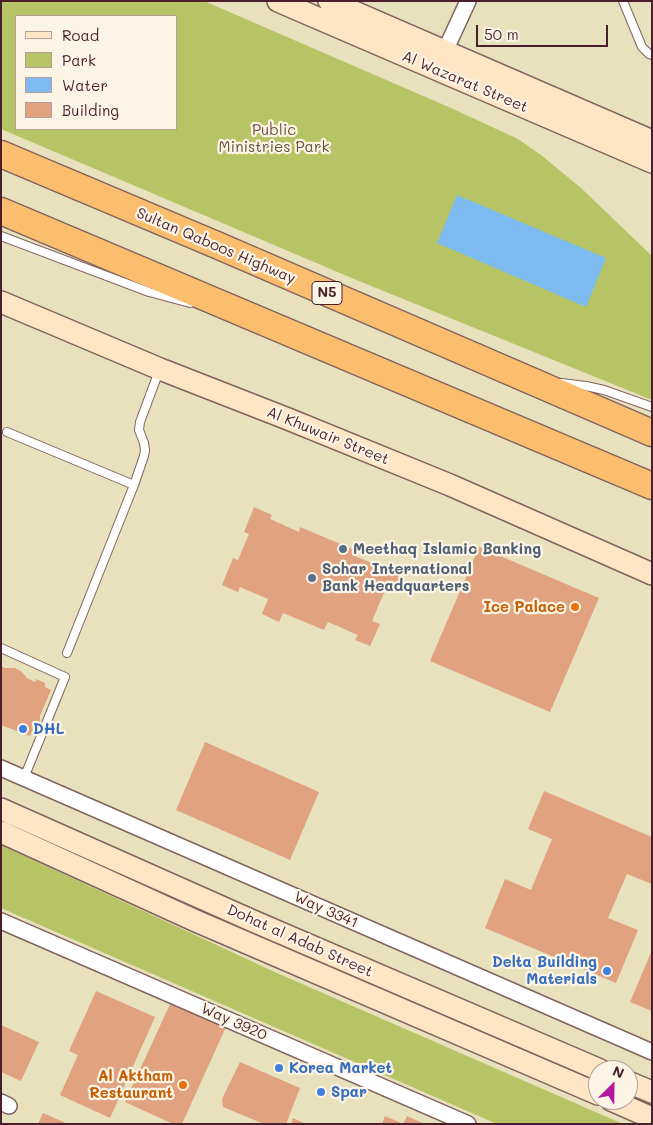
<!DOCTYPE html>
<style>
body{margin:0}
#map{position:relative;width:653px;height:1125px;overflow:hidden;background:#e8e1be;font-family:Mali,sans-serif}
canvas{display:block}
.frame{position:absolute;inset:0;border:2px solid #4a1f2b;pointer-events:none}
.legend{position:absolute;left:15px;top:15px;width:162px;height:115px;box-sizing:border-box;background:#fcf5e5;border:1px solid #b59f9b;margin:0;padding:6px 9px;list-style:none;font-size:15px;color:#4a1f2b}
.legend li{display:flex;align-items:center;gap:10px;height:25px}
.legend b{width:25px;border:1px solid #b59f9b}
.north{position:absolute;left:588px;top:1060px;width:50px;height:50px;box-sizing:border-box;background:#fcf5e5;border:1px solid #b59f9b;border-radius:50%;rotate:23deg;font-size:14px;font-weight:700;line-height:20px;text-align:center;color:#4a1f2b}
.north::after{content:'';display:block;margin:auto;width:18px;height:22px;background:#b5179e;clip-path:polygon(50% 0,100% 100%,50% 72%,0 100%)}
.scale{position:absolute;left:476px;top:25px;width:132px;height:22px;box-sizing:border-box;border:2px solid #4a1f2b;border-top:0;padding-left:6px;font-size:15px;line-height:18px;white-space:nowrap;color:#4a1f2b;-webkit-text-stroke:4px #fcf5e5;paint-order:stroke}
</style>
<div id="map">
<canvas width="653" height="1125"></canvas>
<div class="frame"></div>
<ul class="legend">
<li><b style="height:6px;background:#fde5c5"></b>Road</li>
<li><b style="height:14px;background:#b7c466"></b>Park</li>
<li><b style="height:14px;background:#7ebbf1"></b>Water</li>
<li><b style="height:14px;background:#e1a280"></b>Building</li>
</ul>
<div class="north">N</div>
<div class="scale">50 m</div>
</div>
<script>
const c = document.querySelector('canvas').getContext('2d');
c.lineJoin = 'round';
function paint(path, color) { c.fillStyle = color; c.fill(path, 'evenodd'); }
const toPath = rows => new Path2D(rows.map(r => 'M' + r).join(''));
function trace(path, color, width, dash) { c.strokeStyle = color; c.lineWidth = width; c.lineCap = dash ? 'butt' : 'round'; c.setLineDash(dash || []); c.stroke(path); }
function write(font, color, halo, rows, align = 'center') {
  c.font = font + ' Mali,sans-serif'; c.lineWidth = 4.5; c.setLineDash([]); c.textBaseline = 'middle'; c.strokeStyle = halo; c.fillStyle = color; for (const [text, x, y, turn = 0] of rows) {
    c.save(); c.translate(x, y); c.rotate((+turn || 0) * Math.PI / 180); c.textAlign = isNaN(turn) ? turn : align; if (halo) c.strokeText(text, 0, 0); c.fillText(text, 0, 0); c.restore();
  }
}
const green = toPath([
 [1,1,204,1,451,108,518,139,541,155,581,188,652,256,652,400,354,279,1,129],
 [16,16,176,16,176,129,16,129],
 [1,845,277,973,623,1124,497,1124,1,908]
]);
const water = toPath([
 [457,195,606,258,586,307,437,243]
]);
const building = toPath([
 [254,507,272,515,270,519,299,532,300,527,357,551,355,556,386,569,388,565,402,571,394,591,386,588,372,621,380,624,370,646,355,640,358,635,328,622,324,630,283,613,279,622,262,614,268,599,240,587,238,592,222,585,233,558,238,560,249,534,244,532],
 [479,547,599,598,550,712,430,661],
 [1,666,5,668,15,668,21,671,27,678,35,682,36,679,45,683,45,687,51,690,40,716,40,721,36,727,34,727,30,736,1,725],
 [205,742,319,792,290,860,176,810],
 [544,791,652,837,652,884,627,874,608,918,638,930,616,983,485,928,505,879,531,890,552,839,528,829],
 [652,950,652,1011,630,1002],
 [96,991,155,1017,110,1118,60,1095,78,1055,69,1051],
 [171,1002,226,1027,182,1124,173,1124,125,1102],
 [1,1025,39,1042,21,1081,1,1072],
 [240,1062,300,1088,286,1124,264,1124,223,1107,222,1099],
 [43,1113,68,1124,38,1124],
 [385,1116,403,1124,382,1124],
 [407,1116,425,1124,403,1124],
 [293,1118,306,1124,291,1124]
]);
const lane = toPath([
 [623,1,642,47,649,54,652,55],
 [1,236,149,292,190,303],
 [562,383,586,386,604,390,652,407],
 [7,432,134,485],
 [1,648,65,677,24,778],
 [67,653,134,485,144,456,145,450,144,443,139,430,140,422,159,371]
]);
const street = toPath([
 [439,57,445,51,468,1],
 [1,768,652,1052],
 [1,921,468,1124],
 [1,1102,9,1106]
]);
const secondary = toPath([
 [278,1,652,162],
 [329,1,652,141],
 [1,302,160,369,288,419,450,485,652,574],
 [1,809,253,921,600,1070],
 [1,832,196,921,598,1094],
 [628,1082,652,1092],
 [611,1100,652,1118]
]);
const highway = toPath([
 [1,154,219,246,652,433],
 [1,211,652,486]
]);
const markers = [
 [343,549,5,"#5c6f8a"],
 [312,578,5,"#5c6f8a"],
 [575,607,5,"#e8710a"],
 [23,729,5,"#3f7fe0"],
 [607,971,5,"#3f7fe0"],
 [279,1068,5,"#3f7fe0"],
 [183,1085,5,"#e8710a"],
 [321,1092,5,"#3f7fe0"]
];
const shields = [
 [327,293,30]
];
const shieldNames = [
 ["N5",327,293]
];
const streetNames = [
 ["Al Wazarat Street",465,82,23],
 ["Sultan Qaboos Highway",216,246,23],
 ["Al Khuwair Street",328,436,22],
 ["Way 3341",326,910,24],
 ["Dohat al Adab Street",300,941,24],
 ["Way 3920",234,1022,24]
];
const parkNames = [
 ["Public",274,130],
 ["Ministries Park",274,147]
];
const serviceNames = [
 ["Meethaq Islamic Banking",353,549],
 ["Sohar International",322,569],
 ["Bank Headquarters",322,586]
];
const foodNames = [
 ["Ice Palace",565,607],
 ["Al Aktham",173,1076],
 ["Restaurant",173,1093]
];
const shopNames = [
 ["DHL",33,729],
 ["Delta Building",597,962,"right"],
 ["Materials",597,979,"right"],
 ["Korea Market",289,1068],
 ["Spar",331,1092]
];
paint(green, '#b7c466');
paint(water, '#7ebbf1');
paint(building, '#e1a280');
trace(lane, '#81635e', 10);
trace(street, '#81635e', 18);
trace(secondary, '#81635e', 24);
trace(highway, '#81635e', 29);
trace(lane, '#fff', 8);
trace(street, '#fff', 15);
trace(secondary, '#fde5c5', 21);
trace(highway, '#fabe6e', 26);
for (const [x, y, r, color] of markers) { const dot = new Path2D(); dot.arc(x, y, r, 0, 2 * Math.PI); c.fillStyle = color; c.fill(dot); trace(dot, '#fcf5e5', 2); }
for (const [x, y, w] of shields) { const box = new Path2D(); box.roundRect(x - w / 2, y - 11.5, w, 23, 4); c.fillStyle = '#fcf5e5'; c.fill(box); trace(box, '#4a1f2b', 1); }
write('bold 14px', '#4a1f2b', null, shieldNames);
write('15px', '#4a1f2b', '#fcf5e5', streetNames);
write('15px', '#6b513d', '#fcf5e5', parkNames);
write('bold 15px', '#4e5e75', '#fcf5e5', serviceNames, 'left');
write('bold 15px', '#c56008', '#fcf5e5', foodNames, 'right');
write('bold 15px', '#366cbe', '#fcf5e5', shopNames, 'left');
</script>
